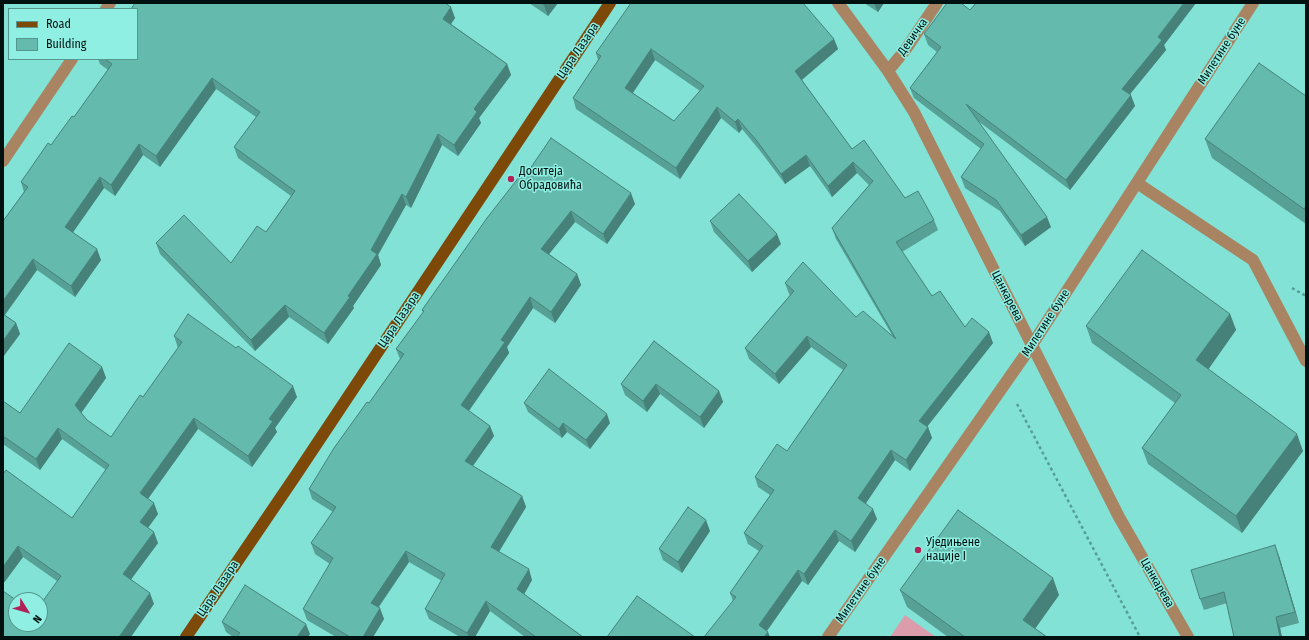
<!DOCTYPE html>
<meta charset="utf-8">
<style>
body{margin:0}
#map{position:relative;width:1309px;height:640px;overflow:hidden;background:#81e2d5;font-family:"Fira Sans Condensed",sans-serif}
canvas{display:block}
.frame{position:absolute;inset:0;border:4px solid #00110f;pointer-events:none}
.legend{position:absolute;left:8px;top:8px;width:130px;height:52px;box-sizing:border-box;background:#8eefe2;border:1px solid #55968e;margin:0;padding:5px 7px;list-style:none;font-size:12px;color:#00110f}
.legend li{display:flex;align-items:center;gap:8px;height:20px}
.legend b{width:20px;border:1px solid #55968e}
.north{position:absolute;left:8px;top:592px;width:40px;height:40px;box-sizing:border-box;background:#8eefe2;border:1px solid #55968e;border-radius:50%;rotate:127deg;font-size:11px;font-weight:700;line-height:16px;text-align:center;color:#00110f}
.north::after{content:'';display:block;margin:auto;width:14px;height:18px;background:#b12258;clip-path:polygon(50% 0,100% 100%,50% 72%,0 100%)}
</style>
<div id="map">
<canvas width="1309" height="640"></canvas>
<div class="frame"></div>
<ul class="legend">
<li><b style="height:5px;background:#7c4909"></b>Road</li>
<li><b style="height:11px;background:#65baae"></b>Building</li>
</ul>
<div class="north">N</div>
</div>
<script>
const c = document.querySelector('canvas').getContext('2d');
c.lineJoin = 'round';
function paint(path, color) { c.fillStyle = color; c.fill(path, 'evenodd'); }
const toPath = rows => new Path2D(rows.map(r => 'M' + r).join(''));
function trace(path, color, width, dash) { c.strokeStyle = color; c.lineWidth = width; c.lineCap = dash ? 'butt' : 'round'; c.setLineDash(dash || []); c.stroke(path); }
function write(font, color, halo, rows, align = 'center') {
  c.font = font + ' "Fira Sans Condensed",sans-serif'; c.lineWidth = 3; c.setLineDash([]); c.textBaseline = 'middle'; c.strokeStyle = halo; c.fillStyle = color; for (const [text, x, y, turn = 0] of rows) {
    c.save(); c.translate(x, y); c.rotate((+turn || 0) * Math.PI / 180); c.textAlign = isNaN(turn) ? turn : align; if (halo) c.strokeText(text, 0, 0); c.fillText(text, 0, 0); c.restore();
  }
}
const green = toPath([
 [905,615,936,637,890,637]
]);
const path = toPath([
 [1292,288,1306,296],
 [1017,404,1140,637]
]);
const minor = toPath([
 [838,3,888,71,914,112,1119,517,1188,637],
 [106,9,110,3],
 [888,71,906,49,937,3],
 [3,161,72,59],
 [1137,183,1253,260,1306,361],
 [828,637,1032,345,1253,3]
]);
const major = toPath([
 [186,637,296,475,610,3]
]);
const wall = toPath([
 [135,3,446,3,446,4,455,18,451,24,507,64,511,75,479,118,481,123,458,156,442,145,411,208,406,205,378,255,381,265,353,306,354,308,328,344,289,317,255,351,160,254,156,243,231,263,266,232,291,196,238,158,234,147,256,117,216,89,160,167,143,155,115,196,104,188,73,232,101,260,75,297,37,270,5,315,16,323,20,334,3,357,3,221,24,192,21,182,74,117,108,70,100,64,98,59,137,59],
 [529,3,558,3,548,16],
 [864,3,884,3,878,12],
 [976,3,1196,3,1164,45,1166,50,1130,94,1135,106,1070,190,978,121,1051,227,1025,246,1000,211,965,188,961,177,981,149,914,98,910,88,937,52,928,45,924,34,970,10],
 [834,39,838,49,802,80,852,149,905,198,934,220,938,230,902,252,932,296,965,327,993,343,927,426,928,427,932,438,910,471,895,460,866,503,877,519,855,552,839,541,808,585,802,581,767,631,733,601,730,593,759,551,748,544,744,533,770,495,758,487,755,477,787,451,843,370,811,347,779,384,749,359,745,348,790,295,789,294,785,283,856,317,892,335,836,239,832,228,869,185,857,173,832,197,810,166,785,184,761,152,742,129,739,133,721,118,680,179,576,109,573,98,598,60,596,53],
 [655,60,700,91,674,121,633,93],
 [1306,96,1306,224,1212,158,1205,139],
 [523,179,635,204,607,244,575,222,549,254,577,274,581,285,555,323,533,308,507,347,509,353,469,411,490,426,494,436,473,466,522,496,526,507,499,552,532,580,524,594,583,637,525,637,490,611,475,637,460,637,429,619,425,609,442,581,409,562,379,607,384,619,373,637,336,637,307,620,303,609,330,564,315,554,311,543,333,512,312,499,309,489,334,449,334,448,369,403,400,359,396,349,423,313,422,310],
 [710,221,781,244,752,272,714,232],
 [1230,314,1236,330,1208,369,1303,451,1242,533,1148,464,1142,448,1175,403,1092,343,1086,326],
 [174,336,297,397,275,428,277,432,252,467,198,429,148,499,158,514,148,528,158,543,131,579,154,604,40,624,57,581,23,557,3,584,3,474,72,518,106,470,62,439,40,470,3,444,3,401,20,413,102,367,106,378,81,413,87,420,111,437,143,397,178,348],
 [654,341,719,391,723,402,704,428,660,394,647,412,625,395,621,384],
 [524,403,610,423,590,449,567,432,562,438,528,412],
 [710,531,682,573,663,560,659,549],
 [1279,556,1299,623,1280,628,1282,637,1234,637,1227,603,1204,610,1200,599],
 [900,590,1059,595,1035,629,1047,637,948,637,907,607],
 [222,622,310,634,308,637,233,637,226,632]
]);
const shadedWall = toPath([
 [546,3,558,3,548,16,544,5],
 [874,3,884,3,878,12],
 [1184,3,1196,3,1164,45,1166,50,1126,99,1122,89,1158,37],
 [451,7,455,18,447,30,443,19],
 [834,39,838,49,799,82,795,71],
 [651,49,655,60,629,98,625,88],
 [507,64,511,75,479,118,481,123,458,156,454,145,474,109],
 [212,78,216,89,160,167,156,156],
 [1131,95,1135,106,1070,190,1066,180],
 [717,107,721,118,680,179,676,168],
 [738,119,742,129,739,133,735,122],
 [438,134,442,145,411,208,406,197],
 [139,144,143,155,115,196,111,185],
 [806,155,810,166,785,184,781,174],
 [853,162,857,173,832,197,828,186],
 [100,177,104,188,69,238,65,227],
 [631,193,635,204,607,244,603,234],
 [402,194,406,205,378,255,381,265,353,306,354,308,328,344,324,333,348,296,371,250],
 [1306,206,1306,213,1304,209],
 [571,211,575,222,545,259,541,249],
 [1047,217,1051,227,1025,246,1021,235],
 [777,234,781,244,752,272,748,261],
 [97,249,101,260,75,297,71,286],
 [33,259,37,270,3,317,3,301],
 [577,274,581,285,555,323,551,312],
 [530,297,533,308,507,347,509,353,465,416,461,405,501,340],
 [285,305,289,317,255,351,251,340],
 [1230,314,1236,330,1203,377,1196,360],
 [16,323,20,334,3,357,3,341],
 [989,332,993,343,923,432,919,421],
 [807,336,811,347,779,384,775,374],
 [102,367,106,378,79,416,75,405],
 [656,384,660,394,647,412,643,401],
 [293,386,297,397,275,428,277,432,252,467,248,456,269,419],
 [719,391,723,402,704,428,700,417],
 [607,414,610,423,590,449,586,440],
 [194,418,198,429,144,504,140,493],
 [563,423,567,432,562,438,559,429],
 [490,426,494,436,469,471,465,461],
 [928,427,932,438,910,471,906,460],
 [58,428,62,439,40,470,36,459],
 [1297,434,1303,451,1242,533,1236,516],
 [891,450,895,460,862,509,858,498],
 [522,496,526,507,495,558,491,547],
 [154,503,158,514,144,533,140,522],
 [873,509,877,519,855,552,851,541],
 [706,520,710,531,682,573,678,562],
 [835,530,839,541,808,585,804,574],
 [154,532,158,543,127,585,123,574],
 [1275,545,1279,556,1299,623,1295,612],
 [18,546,23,557,3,584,3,567],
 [406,551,409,562,374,613,371,603],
 [529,569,532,580,521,600,517,589],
 [798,570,802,581,763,636,759,625],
 [1053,578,1059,595,1029,637,1023,620],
 [150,593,154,604,131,637,119,637],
 [486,601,490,611,475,637,469,637,467,633],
 [380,608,384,619,373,637,363,637],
 [1276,617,1280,628,1282,637,1280,637],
 [306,624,310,634,308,637,297,637],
 [768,632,770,637,764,637]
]);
const building = toPath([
 [135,3,445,3,451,7,443,19,507,64,474,109,477,112,454,145,438,134,406,197,402,194,371,250,377,254,348,296,350,297,324,333,285,305,251,340,156,243,184,215,231,263,257,226,266,232,295,191,234,147,260,112,212,78,156,156,139,144,111,185,100,177,65,227,97,249,71,286,33,259,3,301,3,221,28,187,21,182,48,143,51,145,72,116,74,117,112,64,105,59,137,59,137,9,131,9,135,3],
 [541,3,546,3,544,5,541,3],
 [631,3,803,3,834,39,795,71,852,149,864,140,905,198,918,191,934,220,896,242,932,296,940,291,965,327,972,318,989,332,919,421,928,427,906,460,891,450,858,498,873,509,851,541,835,530,804,574,798,570,759,625,768,632,764,637,704,637,736,597,730,593,763,546,744,533,774,490,755,477,777,444,787,451,847,365,807,336,775,374,745,348,794,291,785,283,803,262,856,317,863,311,896,339,832,228,873,181,853,162,828,186,806,155,781,174,757,141,738,119,735,122,717,107,676,168,573,98,601,56,596,53,631,3],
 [651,49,704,86,674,121,625,88,651,49],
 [947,3,961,3,970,10,976,3,1184,3,1158,37,1162,40,1122,89,1131,95,1066,180,966,104,1047,217,1021,235,996,200,961,177,984,144,910,88,941,47,924,34,947,3],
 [1259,63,1306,96,1306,206,1304,209,1205,139,1259,63],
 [551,138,631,193,603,234,571,211,541,249,577,274,551,312,530,297,501,340,505,342,461,405,490,426,465,461,522,496,491,547,529,569,517,589,583,637,536,637,486,601,467,633,425,609,445,574,406,551,371,603,380,608,363,637,350,637,303,609,333,558,311,543,336,507,309,489,334,448,367,402,369,403,404,354,396,349,424,311,422,310,487,218,519,177,523,179,551,138],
 [739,194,777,234,748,261,710,221,739,194],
 [1142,250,1230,314,1196,360,1297,434,1236,516,1142,448,1181,395,1086,326,1142,250],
 [3,314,16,323,3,341,3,314],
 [188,314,236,348,238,346,293,386,269,419,273,421,248,456,194,418,140,493,154,503,140,522,154,532,123,574,150,593,119,637,3,637,3,591,16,600,16,624,40,624,40,605,61,576,18,546,3,567,3,474,6,470,72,518,109,465,58,428,36,459,3,436,3,401,20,413,69,343,102,367,75,405,87,420,111,437,140,395,143,397,182,342,174,336,188,314],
 [654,341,719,391,700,417,656,384,643,401,621,384,654,341],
 [549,369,607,414,586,440,563,423,559,429,524,403,549,369],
 [688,507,706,520,678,562,659,549,688,507],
 [958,510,1053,578,1023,620,1047,637,965,637,900,590,958,510],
 [1275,545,1295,612,1276,617,1280,637,1234,637,1224,592,1200,599,1191,570,1275,545],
 [245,585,306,624,297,637,237,637,240,633,222,622,245,585],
 [637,596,695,637,607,637,637,596]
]);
const markers = [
 [511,179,4,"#b12258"],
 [918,550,4,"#b12258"]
];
const streetNames = [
 ["Девичка",913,37,-55],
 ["Цара Лазара",578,51,-56],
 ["Милетине буне",1222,51,-57],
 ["Цанкарева",1007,296,63],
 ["Цара Лазара",399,320,-56],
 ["Милетине буне",1046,323,-57],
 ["Цанкарева",1157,583,60],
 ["Цара Лазара",218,589,-56],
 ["Милетине буне",861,590,-55]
];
const poiNames = [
 ["Доситеја",519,172],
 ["Обрадовића",519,186],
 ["Уједињене",926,543],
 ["нације I",926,557]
];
paint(green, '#db9dab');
trace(path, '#579e95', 2.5, [3, 3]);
trace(minor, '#a98463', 12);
trace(major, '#7c4909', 12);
paint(wall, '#57a096');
paint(shadedWall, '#47827a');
paint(building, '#65baae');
trace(building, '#47827a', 1);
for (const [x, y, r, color] of markers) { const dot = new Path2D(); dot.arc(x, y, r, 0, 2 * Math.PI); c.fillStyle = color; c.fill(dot); trace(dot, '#8eefe2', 1.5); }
write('12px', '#00110f', '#8eefe2', streetNames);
write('12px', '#00110f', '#8eefe2', poiNames, 'left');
</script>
